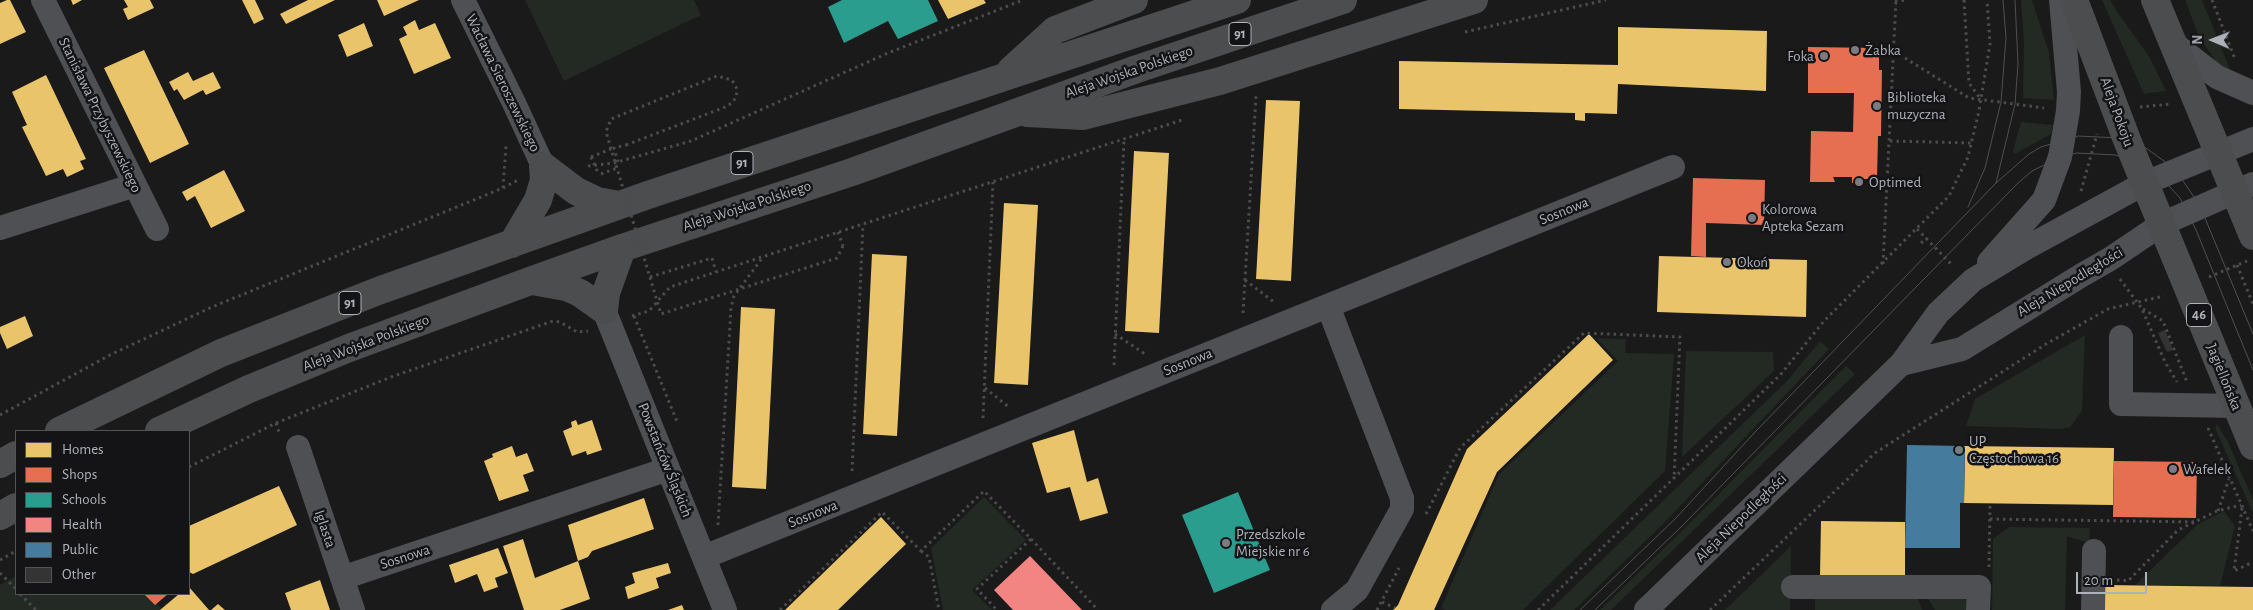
<!DOCTYPE html>
<meta charset="utf-8">
<style>
body{margin:0}
#map{position:relative;width:2253px;height:610px;overflow:hidden;background:#1a1a1a;font-family:"Alegreya Sans",sans-serif}
canvas{display:block}
.legend{position:absolute;left:15px;top:430px;width:175px;height:165px;box-sizing:border-box;background:#141416;border:1px solid #515357;margin:0;padding:6px 9px;list-style:none;font-size:15px;color:#adb1b9}
.legend li{display:flex;align-items:center;gap:10px;height:25px}
.legend b{width:25px;border:1px solid #515357}
.north{position:absolute;left:2188px;top:15px;width:50px;height:50px;-webkit-text-stroke:4px #141416;paint-order:stroke;rotate:271deg;font-size:14px;font-weight:700;line-height:20px;text-align:center;color:#adb1b9}
.north::after{content:'';display:block;margin:auto;width:18px;height:22px;background:#adb1b9;clip-path:polygon(50% 0,100% 100%,50% 72%,0 100%)}
.scale{position:absolute;left:2076px;top:572px;width:71px;height:22px;box-sizing:border-box;border:2px solid #adb1b9;border-top:0;padding-left:6px;font-size:15px;line-height:18px;white-space:nowrap;color:#adb1b9;-webkit-text-stroke:4px #141416;paint-order:stroke}
</style>
<div id="map">
<canvas width="2253" height="610"></canvas>
<ul class="legend">
<li><b style="height:14px;background:#e9c46a"></b>Homes</li>
<li><b style="height:14px;background:#e76f51"></b>Shops</li>
<li><b style="height:14px;background:#2a9d8f"></b>Schools</li>
<li><b style="height:14px;background:#f28482"></b>Health</li>
<li><b style="height:14px;background:#457b9d"></b>Public</li>
<li><b style="height:14px;background:#343435"></b>Other</li>
</ul>
<div class="north">N</div>
<div class="scale">20 m</div>
</div>
<script>
const c = document.querySelector('canvas').getContext('2d');
c.lineJoin = 'round';
function paint(path, color) { c.fillStyle = color; c.fill(path, 'evenodd'); }
const toPath = rows => new Path2D(rows.map(r => 'M' + r).join(''));
function trace(path, color, width, dash) { c.strokeStyle = color; c.lineWidth = width; c.lineCap = dash ? 'butt' : 'round'; c.setLineDash(dash || []); c.stroke(path); }
function write(font, color, halo, rows, align = 'center') {
  c.font = font + ' "Alegreya Sans",sans-serif'; c.lineWidth = 5; c.setLineDash([]); c.textBaseline = 'middle'; c.strokeStyle = halo; c.fillStyle = color; for (const [text, x, y, turn = 0] of rows) {
    c.save(); c.translate(x, y); c.rotate((+turn || 0) * Math.PI / 180); c.textAlign = isNaN(turn) ? turn : align; if (halo) c.strokeText(text, 0, 0); c.fillText(text, 0, 0); c.restore();
  }
}
const green = toPath([
 [525,0,694,0,701,15,564,81],
 [2021,0,2032,0,2049,53,2054,100,2023,98,2024,43],
 [2102,0,2110,0,2118,13,2149,56,2166,91,2144,94],
 [2185,0,2202,0,2231,72,2217,63,2199,37],
 [2021,122,2053,125,2051,134,2015,154,2013,151],
 [2085,335,2082,411,2070,427,2061,429,1966,426,1975,399],
 [1596,338,1626,339,1625,353,1674,354,1665,471,1523,610,1446,610,1441,608,1499,474,1618,361],
 [1820,341,1829,349,1662,525,1574,610,1550,610,1788,380],
 [1686,351,1773,352,1774,371,1682,457],
 [1846,366,1855,374,1847,382,1611,610,1600,610,1682,531],
 [2217,424,2228,442,2253,500,2253,513,2215,428],
 [984,497,1026,540,972,590,992,610,943,610,931,548],
 [2224,511,2235,526,2220,586,2135,585,2198,524],
 [2009,527,2090,528,2089,543,2067,536,2065,610,1992,610,1993,539],
 [1791,546,1790,610,1725,610],
 [16,576,16,594,147,594,163,610,0,610,0,585],
 [1916,593,1922,610,1815,610,1815,597],
 [1925,593,1962,597,1967,601,1970,610,1935,610]
]);
const homes = toPath([
 [7,0,10,0,26,32,0,44,0,3],
 [71,0,82,0,73,5],
 [124,0,150,0,154,8,128,20,123,9,128,7],
 [242,0,255,0,264,19,254,24],
 [308,0,335,0,286,24,280,14],
 [377,0,419,0,384,16],
 [938,0,984,0,986,3,948,19],
 [415,20,419,30,435,23,451,58,414,74,399,39,407,35,403,27],
 [364,23,373,46,347,57,338,35],
 [1618,27,1767,31,1766,91,1618,84,1617,114,1585,113,1585,121,1575,120,1575,113,1399,109,1399,61,1618,65],
 [144,50,189,144,150,163,104,68],
 [188,72,193,81,213,72,221,88,206,95,203,90,184,100,177,89,174,91,169,82],
 [46,75,86,159,80,161,84,169,67,177,63,169,46,176,22,127,27,125,12,92],
 [1266,100,1300,101,1291,281,1256,279],
 [1134,151,1169,153,1159,333,1125,331],
 [224,170,245,211,211,228,195,196,187,201,182,192],
 [1004,203,1038,205,1028,385,994,383],
 [872,254,907,256,897,436,863,434],
 [1659,256,1807,260,1806,317,1657,312],
 [741,307,775,309,766,489,732,487],
 [25,316,33,336,7,349,0,333,0,327],
 [1589,334,1613,360,1497,472,1434,610,1393,610,1398,605,1467,449],
 [576,420,578,425,592,420,602,450,587,455,586,451,572,456,563,431,572,427,571,422],
 [1074,430,1087,482,1098,478,1108,513,1080,521,1070,487,1047,493,1032,443],
 [512,446,516,457,527,453,534,471,523,475,529,491,499,501,484,461,493,457,492,454],
 [1965,446,2114,448,2113,505,1964,503],
 [279,486,297,525,193,574,189,572,189,526],
 [644,498,654,529,592,551,588,557,578,561,568,525],
 [881,517,906,544,838,610,785,610],
 [1821,521,1905,522,1905,577,1820,575],
 [523,539,535,578,578,561,590,599,560,610,524,610,503,546],
 [498,548,508,573,495,578,498,587,484,592,477,574,455,583,449,565],
 [668,563,671,573,656,578,659,588,628,599,625,587,635,583,632,573],
 [320,580,330,610,291,610,285,593],
 [2105,585,2253,587,2253,610,2104,610],
 [189,587,209,610,160,610,179,594,189,594],
 [218,604,225,610,211,610],
 [682,605,684,610,668,610]
]);
const shops = toPath([
 [1808,47,1879,48,1879,70,1882,70,1881,136,1878,136,1877,179,1864,179,1864,183,1852,183,1852,177,1833,177,1835,182,1810,182,1811,131,1853,132,1854,93,1808,93],
 [1693,178,1765,180,1764,225,1706,223,1706,257,1691,256],
 [2114,461,2197,462,2196,518,2113,517],
 [144,594,168,594,155,605]
]);
const schools = toPath([
 [842,0,928,0,938,21,898,39,888,21,844,43,828,7],
 [1238,492,1270,570,1214,593,1182,515]
]);
const health = toPath([
 [1030,556,1082,610,1013,610,994,590]
]);
const public = toPath([
 [1907,445,1965,446,1964,503,1960,503,1960,548,1905,548]
]);
const building = toPath([
 [2165,330,2173,350,2167,352,2158,333]
]);
const path = toPath([
 [1964,0,1969,83,1980,98],
 [2212,0,2235,59],
 [1895,1,1906,0],
 [1465,32,1606,0],
 [1894,51,1969,98,2044,108],
 [2140,107,2171,104],
 [1890,141,1972,143],
 [591,157,611,149],
 [618,162,614,148,626,145],
 [588,166,614,163,691,141,888,53,1023,0],
 [601,174,617,168],
 [503,188,506,146],
 [2081,191,2097,134],
 [1917,229,1953,266],
 [838,232,843,246],
 [1921,243,1927,238],
 [1883,264,1896,0],
 [2237,265,2253,304],
 [650,277,712,258,716,272],
 [2209,277,2247,261],
 [2120,279,2142,309,2165,362,2177,382],
 [1245,280,1274,302],
 [2143,309,2163,321,2187,382],
 [1243,313,1256,96],
 [632,316,649,311,670,287,1185,119],
 [634,316,678,424],
 [1115,334,1145,354],
 [1114,365,1124,139],
 [985,388,1010,408],
 [0,415,110,355,212,307,503,188,518,180],
 [983,418,993,182],
 [276,423,280,435],
 [2208,428,2253,531],
 [189,467,276,423,391,377,553,321,560,322,577,332,588,331],
 [852,471,863,224],
 [2242,508,2234,571,2253,562],
 [2218,511,2229,479],
 [1426,514,1460,448,1584,333,1680,337,1674,479],
 [1990,519,2197,522],
 [718,525,731,308,734,296,763,257],
 [1031,539,1098,610],
 [921,551,929,557,939,610],
 [0,560,16,551],
 [1989,567,1990,503],
 [0,573,16,589],
 [2117,580,2128,581,2178,530,2217,511,2241,505],
 [20,594,36,610],
 [1382,602,1395,608],
 [780,610,882,512,921,551,984,491,1031,539,977,589,997,610],
 [1377,610,1399,568],
 [1538,610,1781,374,1824,321,1949,196,1968,157,1979,111,1990,44,1987,0],
 [1710,610,1875,453,2046,344,2108,309,2164,296]
]);
const minor = toPath([
 [43,0,157,229],
 [463,0,514,103,543,166],
 [2173,43,2217,77,2253,93],
 [0,228,135,185],
 [1989,262,2044,200,2060,157,2068,111,2069,92,2061,0],
 [1328,306,1402,498,1402,509,1357,590,1333,610],
 [604,310,725,610],
 [2121,337,2121,404,2237,406],
 [1901,364,1962,349,2082,275,2110,259,2162,224,2253,184],
 [298,447,353,610],
 [704,557,1673,167],
 [342,578,668,469],
 [1793,587,1979,587,1978,610],
 [1646,610,1901,364,1938,313,1973,280,2026,248,2145,183,2253,139],
 [2093,610,2094,551]
]);
const major = toPath([
 [2074,0,2127,140,2253,446],
 [2155,0,2253,236],
 [1011,70,1055,30,1134,0],
 [1027,113,1083,116,1220,81,1474,0],
 [543,166,576,191,597,201,619,205],
 [512,244,538,200,544,180,543,166],
 [532,281,566,287,580,293,604,310,606,293,622,248],
 [59,431,221,353,378,291,648,195,1237,0],
 [159,431,249,389,349,348,530,281,622,248,852,172,1137,69,1343,0],
 [0,464,16,455],
 [0,516,16,507]
]);
const tram = toPath([
 [1996,183,2015,104,2018,64,2015,0],
 [1968,207,1985,168,2001,102,2006,38,2003,0],
 [1580,610,1676,518,1756,431,1996,183,2029,154,2041,147,2078,136,2120,138,2146,148,2175,169,2200,206,2253,334],
 [1595,610,1682,526,2018,183,2032,171,2060,157,2077,153,2116,155,2148,168,2169,186,2180,198,2196,230,2253,370]
]);
const pathBridge = toPath([
 [626,145,728,106,736,98,737,89,732,80,717,76,611,119,606,132,661,314,837,258,843,246],
 [591,157,599,175]
]);
const markers = [
 [1855,50,5,"#7a7c81"],
 [1824,56,5,"#7a7c81"],
 [1877,106,5,"#7a7c81"],
 [1859,182,5,"#7a7c81"],
 [1752,218,5,"#7a7c81"],
 [1727,262,5,"#7a7c81"],
 [1959,450,5,"#7a7c81"],
 [2173,469,5,"#7a7c81"],
 [1226,543,5,"#7a7c81"]
];
const shields = [
 [1240,34,22],
 [742,163,22],
 [350,303,22],
 [2199,315,25]
];
const shieldNames = [
 ["91",1240,34],
 ["91",742,163],
 ["91",350,303],
 ["46",2199,315]
];
const poiNames = [
 ["Żabka",1865,50],
 ["Foka",1814,56,"right"],
 ["Biblioteka",1887,97],
 ["muzyczna",1887,114],
 ["Optimed",1869,182],
 ["Kolorowa",1762,209],
 ["Apteka Sezam",1762,226],
 ["Okoń",1737,262],
 ["UP",1969,441],
 ["Częstochowa 16",1969,458],
 ["Wafelek",2183,469],
 ["Przedszkole",1236,534],
 ["Miejskie nr 6",1236,551]
];
const streetNames = [
 ["Aleja Wojska Polskiego",1129,72,-19],
 ["Wacława Sieroszewskiego",503,83,64],
 ["Aleja Pokoju",2117,112,70],
 ["Stanisława Przybyszewskiego",100,115,64],
 ["Aleja Wojska Polskiego",747,206,-18],
 ["Sosnowa",1564,211,-22],
 ["Aleja Niepodległości",2070,282,-31],
 ["Aleja Wojska Polskiego",366,343,-21],
 ["Sosnowa",1188,362,-22],
 ["Jagiellońska",2224,377,68],
 ["Powstańców Śląskich",665,460,68],
 ["Sosnowa",813,514,-22],
 ["Aleja Niepodległości",1741,518,-44],
 ["Iglasta",325,529,71],
 ["Sosnowa",405,557,-18]
];
paint(green, '#232923');
paint(homes, '#e9c46a');
paint(shops, '#e76f51');
paint(schools, '#2a9d8f');
paint(health, '#f28482');
paint(public, '#457b9d');
paint(building, '#343435');
trace(path, '#4a4c4e', 3, [2.5, 4]);
trace(minor, '#4f5053', 24);
trace(major, '#4c4d4f', 28);
trace(tram, '#505052', 1);
trace(pathBridge, '#4a4c4e', 3, [2.5, 4]);
for (const [x, y, r, color] of markers) { const dot = new Path2D(); dot.arc(x, y, r, 0, 2 * Math.PI); c.fillStyle = color; c.fill(dot); trace(dot, '#141416', 2); }
for (const [x, y, w] of shields) { const box = new Path2D(); box.roundRect(x - w / 2, y - 11.5, w, 23, 4); c.fillStyle = '#141416'; c.fill(box); trace(box, '#adb1b9', 1); }
write('bold 14px', '#adb1b9', null, shieldNames);
write('15px', '#adb1b9', '#141416', poiNames, 'left');
write('15px', '#adb1b9', '#141416', streetNames);
</script>
